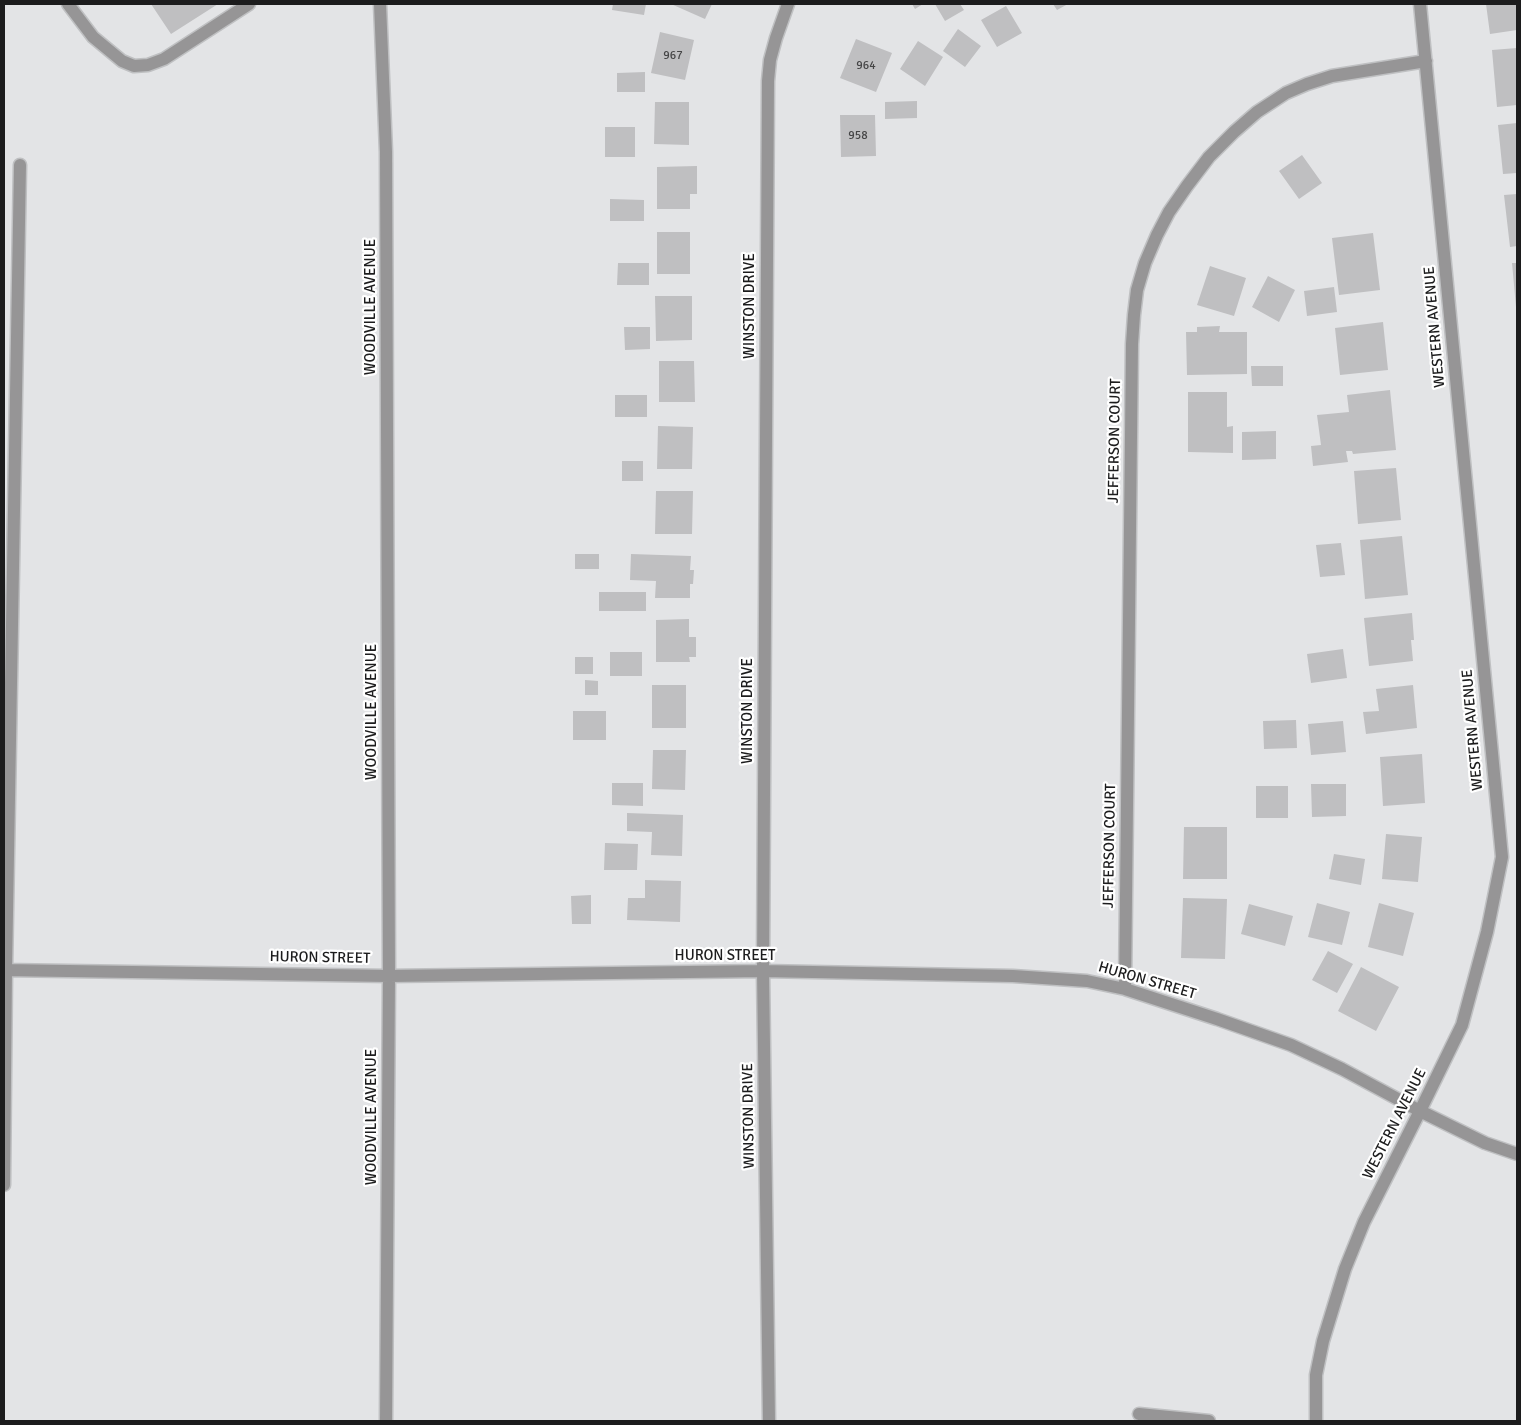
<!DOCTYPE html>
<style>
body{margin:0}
#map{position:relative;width:1521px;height:1425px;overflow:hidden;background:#e3e4e6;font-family:Signika,sans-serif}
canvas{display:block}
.frame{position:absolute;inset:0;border:5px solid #1c1c1d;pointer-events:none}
</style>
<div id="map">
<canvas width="1521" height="1425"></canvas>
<div class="frame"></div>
</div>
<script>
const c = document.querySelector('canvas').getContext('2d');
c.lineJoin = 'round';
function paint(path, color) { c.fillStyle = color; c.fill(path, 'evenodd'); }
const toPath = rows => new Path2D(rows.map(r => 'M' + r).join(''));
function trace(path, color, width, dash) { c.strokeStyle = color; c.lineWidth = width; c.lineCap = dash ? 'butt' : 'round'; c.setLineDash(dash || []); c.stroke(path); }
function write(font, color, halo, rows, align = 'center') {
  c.font = font + ' Signika,sans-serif'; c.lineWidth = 4.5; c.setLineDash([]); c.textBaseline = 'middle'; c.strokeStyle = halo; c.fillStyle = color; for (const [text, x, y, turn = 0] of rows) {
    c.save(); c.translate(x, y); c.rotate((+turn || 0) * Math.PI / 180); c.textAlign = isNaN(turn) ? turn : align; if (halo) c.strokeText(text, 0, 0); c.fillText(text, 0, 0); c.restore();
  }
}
const building = toPath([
 [151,4,218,4,171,34],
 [613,4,646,4,644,15,612,10],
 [671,4,712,4,705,19],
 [912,4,923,4,915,9],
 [935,4,960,4,964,10,945,21],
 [1053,4,1068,4,1057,10],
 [1486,4,1517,4,1517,30,1490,34],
 [1006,6,1022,33,997,47,981,20],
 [958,29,981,46,965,67,943,51],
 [660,32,694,40,685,80,651,73],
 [856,39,892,53,876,92,840,78],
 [918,41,943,57,925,86,900,69],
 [1517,48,1517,105,1497,107,1492,50],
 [645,72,645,92,617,92,617,73],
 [917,101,917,118,885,119,885,102],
 [655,102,689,102,689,145,654,144],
 [840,115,875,115,876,156,841,157],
 [1517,123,1517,173,1503,174,1498,125],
 [605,127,635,127,635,157,605,157],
 [1302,155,1322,183,1299,199,1279,171],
 [697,166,697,194,690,194,690,209,657,209,657,167],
 [1517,194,1517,246,1510,247,1504,195],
 [610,199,644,200,644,221,610,221],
 [657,232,690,232,690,274,657,274],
 [1373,233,1380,290,1339,295,1332,238],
 [618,263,649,263,649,285,617,285],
 [1512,263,1517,263,1517,307,1516,307],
 [1210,266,1246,278,1234,316,1197,305],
 [1268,276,1295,290,1279,322,1252,307],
 [1334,287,1337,312,1307,316,1304,291],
 [655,296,692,296,692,340,656,341],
 [1383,322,1388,370,1340,375,1335,328],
 [1220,326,1219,332,1247,332,1247,374,1187,375,1186,332,1197,332,1197,327],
 [624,327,650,327,650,349,625,350],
 [659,361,694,361,695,402,659,402],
 [1251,366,1283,366,1283,386,1252,386],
 [1390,390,1396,450,1353,454,1352,451,1346,451,1348,462,1313,466,1311,446,1321,445,1317,415,1349,412,1347,395],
 [1188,392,1227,392,1227,427,1233,426,1233,453,1188,452],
 [615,395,647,395,647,417,615,417],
 [658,426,693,427,692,469,657,469],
 [1276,431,1276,459,1242,460,1242,432],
 [622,461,643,461,643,481,622,481],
 [1396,468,1401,520,1358,524,1354,471],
 [656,491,693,491,692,534,655,534],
 [1402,536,1408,595,1365,599,1360,540],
 [1341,543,1345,575,1320,577,1316,545],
 [575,554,599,554,599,569,575,569],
 [631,554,691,556,690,570,694,570,693,584,690,584,690,598,655,598,656,581,630,580],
 [599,592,646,592,646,611,599,611],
 [1412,613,1414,640,1411,640,1413,661,1369,666,1364,618],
 [689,619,689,637,696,637,696,657,689,657,690,662,656,662,656,620],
 [1343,649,1347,678,1311,683,1307,654],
 [610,652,642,652,642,676,610,676],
 [575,657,593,657,593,674,575,674],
 [585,680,598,681,598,695,585,695],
 [652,685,686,685,686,728,652,728],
 [1413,685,1417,728,1366,734,1363,712,1379,711,1376,689],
 [573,711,606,711,606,740,573,740],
 [1296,720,1297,748,1264,749,1263,721],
 [1343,721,1346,752,1311,755,1308,724],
 [653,750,686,750,685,790,652,789],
 [1422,754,1425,803,1383,806,1380,757],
 [612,783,643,783,643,806,612,805],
 [1311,784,1346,784,1346,816,1312,817],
 [1256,786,1288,786,1288,818,1256,818],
 [627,813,683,815,682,856,651,855,652,832,627,831],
 [1184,827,1227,827,1227,879,1183,879],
 [1386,834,1422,837,1418,882,1382,879],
 [605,843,638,844,637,870,604,870],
 [1334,854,1365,859,1361,885,1329,879],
 [645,880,681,881,680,922,627,920,628,898,645,898],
 [591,895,591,924,572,924,571,896],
 [1183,898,1227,899,1225,959,1181,958],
 [1317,903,1350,912,1342,945,1308,937],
 [1379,903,1414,913,1403,956,1368,947],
 [1249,904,1293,916,1285,946,1241,934],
 [1328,951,1353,964,1337,993,1312,980],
 [1361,967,1399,987,1376,1031,1338,1011]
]);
const minor = toPath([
 [68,4,93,37,122,61,134,66,148,65,164,59,249,4],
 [380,4,386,152,389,976,386,1421],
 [4,970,389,976,763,971,1013,976,1087,981,1125,989,1217,1019,1291,1045,1342,1069,1420,1111,1485,1143,1517,1154],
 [1125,989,1132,344,1134,315,1137,290,1145,263,1157,235,1169,212,1187,186,1209,157,1234,132,1257,112,1286,93,1307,84,1332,76,1426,61],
 [4,1185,6,970,20,165],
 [1139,1414,1209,1421],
 [769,1421,763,971,768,81,770,60,776,38,788,4],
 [1316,1421,1316,1375,1323,1341,1345,1269,1364,1222,1420,1111,1462,1025,1487,932,1502,857,1420,4]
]);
const numberNames = [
 ["967",673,56],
 ["964",866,66],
 ["958",858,136]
];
const streetNames = [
 ["WINSTON DRIVE",750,306,-90],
 ["WOODVILLE AVENUE",371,307,-90],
 ["WESTERN AVENUE",1435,327,-95],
 ["JEFFERSON COURT",1115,441,-89],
 ["WINSTON DRIVE",748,711,-90],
 ["WOODVILLE AVENUE",372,712,-90],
 ["WESTERN AVENUE",1473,730,-95],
 ["JEFFERSON COURT",1110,846,-89],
 ["HURON STREET",725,956],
 ["HURON STREET",320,958,1],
 ["HURON STREET",1147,981,16],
 ["WINSTON DRIVE",749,1116,-91],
 ["WOODVILLE AVENUE",372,1117,-90],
 ["WESTERN AVENUE",1395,1124,-63]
];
paint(building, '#bfbfc1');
trace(minor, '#bfc0c2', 15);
trace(minor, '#969596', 12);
write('12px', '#454546', null, numberNames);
write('15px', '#1c1c1d', '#fff', streetNames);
</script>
